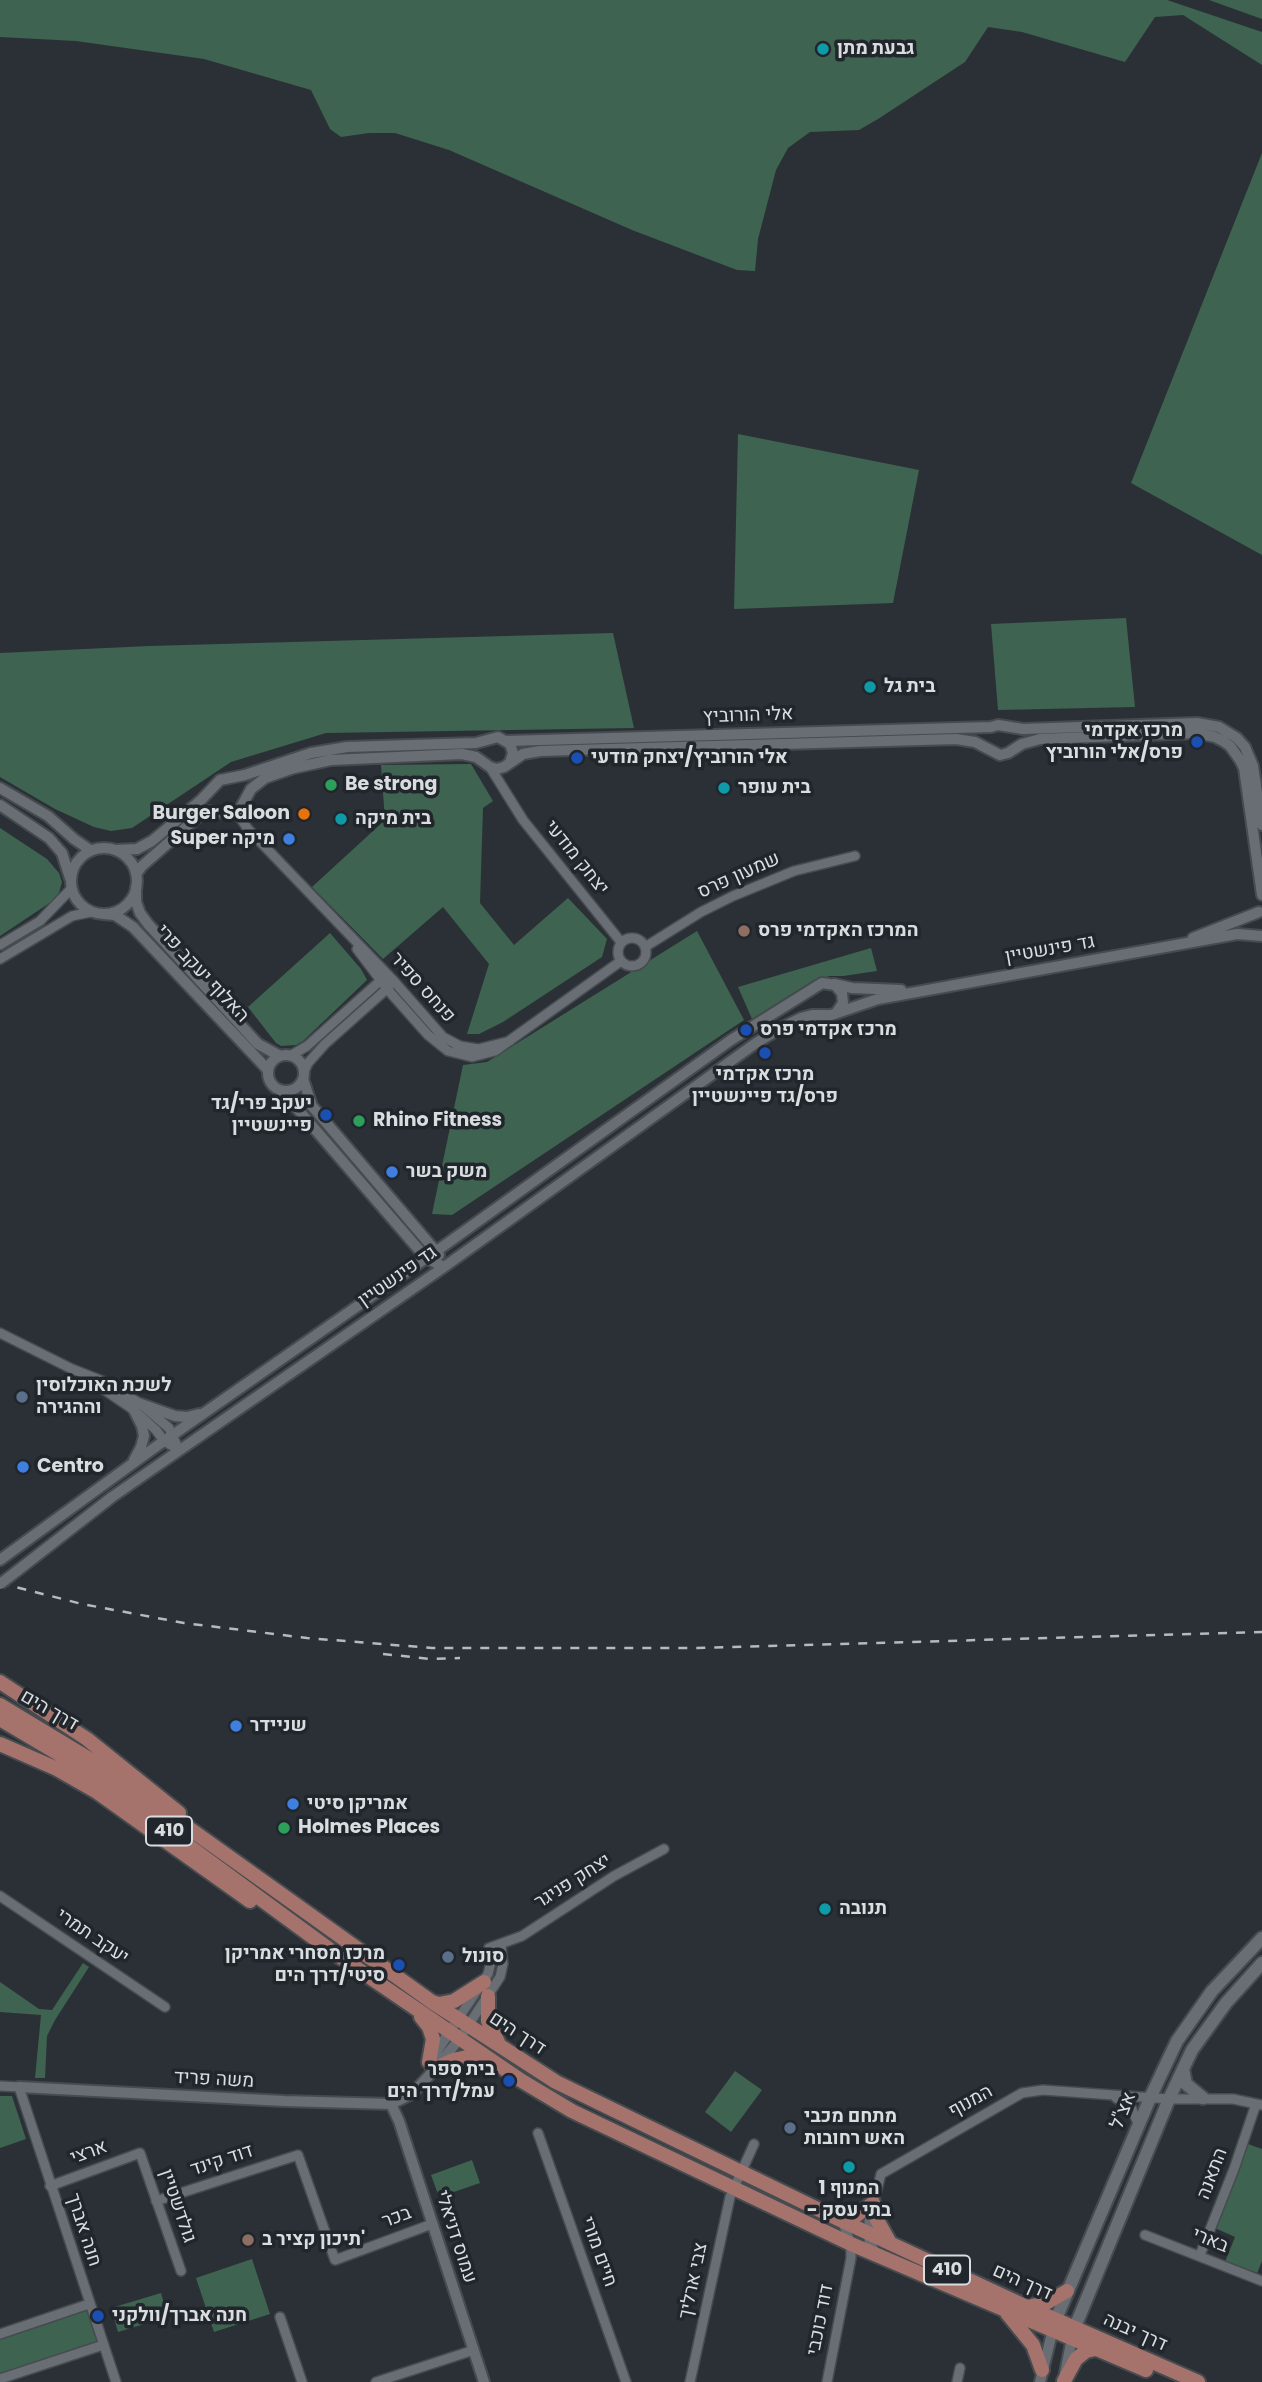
<!DOCTYPE html>
<meta charset="utf-8">
<style>
body{margin:0}
canvas{display:block;background:#2a3035}
</style>
<canvas width="1262" height="2382"></canvas>
<script>
const c = document.querySelector('canvas').getContext('2d');
c.lineJoin = 'round';
function paint(path, color) { c.fillStyle = color; c.fill(path, 'evenodd'); }
const toPath = rows => new Path2D(rows.map(r => 'M' + r).join(''));
function trace(path, color, width, dash) { c.strokeStyle = color; c.lineWidth = width; c.lineCap = dash ? 'butt' : 'round'; c.setLineDash(dash || []); c.stroke(path); }
function write(font, color, halo, rows, align = 'center') {
  c.font = font + ' Poppins,Heebo,sans-serif'; c.lineWidth = 7; c.setLineDash([]); c.textBaseline = 'middle'; c.strokeStyle = halo; c.fillStyle = color; for (const [text, x, y, turn = 0] of rows) {
    c.save(); c.translate(x, y); c.rotate((+turn || 0) * Math.PI / 180); c.textAlign = isNaN(turn) ? turn : align; if (halo) c.strokeText(text, 0, 0); c.fillText(text, 0, 0); c.restore();
  }
}
const green = toPath([
 [0,0,1167,0,1262,32,1262,65,1183,15,1155,17,1125,62,1022,32,988,27,965,62,878,119,859,130,810,132,788,148,776,170,758,239,755,271,737,270,632,230,449,150,395,133,369,133,341,137,330,129,311,90,204,59,76,41,0,37],
 [1209,0,1262,0,1262,19],
 [1262,153,1262,555,1131,483],
 [738,434,919,470,893,603,734,609],
 [1126,618,1135,707,998,710,991,624],
 [613,633,634,728,326,733,231,762,132,828,111,831,94,827,55,809,0,777,0,653,149,646],
 [471,764,493,801,483,808,480,903,514,945,568,898,607,939,602,957,503,1022,479,1034,467,1034,489,964,443,907,383,959,312,887,385,820,381,765],
 [0,828,47,859,59,873,62,882,59,893,54,900,0,936],
 [697,931,744,1020,452,1215,432,1214,463,1065,487,1062],
 [330,933,361,969,367,980,303,1041,296,1045,281,1046,276,1043,248,1007],
 [871,948,877,971,843,976,830,976,814,980,752,1019,738,987],
 [83,1963,89,1967,55,2020,47,2036,45,2078,35,2078,41,2015,0,2012,0,1982,39,2009,52,2010],
 [735,2071,762,2090,731,2132,705,2112],
 [0,2096,12,2096,26,2139,0,2148],
 [1248,2144,1262,2149,1262,2261,1256,2276,1225,2262,1235,2237,1215,2228],
 [472,2160,480,2183,439,2197,431,2175],
 [252,2259,270,2314,214,2332,196,2278],
 [161,2293,168,2317,118,2332,111,2308],
 [87,2310,98,2343,0,2375,0,2339]
]);
const minor = toPath([
 [490,767,523,820,621,942],
 [236,812,248,829,392,979,443,1037,460,1046,478,1049,510,1041],
 '618 952a14 14 0 1 1 28 0a14 14 0 1 1-28 0Z',
 [0,945,40,921,71,889],
 [645,947,701,912,733,896,794,871,855,856],
 [357,949,388,990,428,1035,448,1051,472,1057,495,1051,621,961],
 [0,959,72,916,91,912],
 [290,1056,307,1046,380,981,386,980],
 [304,1072,308,1063,325,1044,389,987],
 [0,1333,72,1369,105,1382,141,1404,169,1428,179,1450],
 [93,1382,134,1410,156,1430,164,1441,179,1450],
 [0,1896,165,2007],
 [450,2031,488,1974,491,1962,489,1948,522,1936,614,1876,664,1849],
 [460,2038,500,1977,503,1964,501,1946],
 [0,2086,19,2087,116,2382],
 [1116,2098,1131,2107,1139,2126],
 [538,2133,626,2382],
 [50,2186,140,2153,181,2271],
 [156,2201,298,2155,335,2260,432,2224],
 [1145,2235,1262,2281],
 [876,2254,869,2240,869,2221,881,2174,1022,2093,1043,2090,1169,2099,1233,2099,1262,2105],
 [1200,2255,1234,2169,1256,2104],
 [280,2317,302,2382],
 [0,2334,89,2304],
 [0,2379,103,2345],
 [376,2382,474,2350],
 [690,2382,730,2197,754,2144],
 [827,2382,851,2258,851,2244,842,2221],
 [957,2382,960,2368]
]);
const tertiary = toPath([
 [506,741,991,727,998,725,1023,729,1197,723,1219,727,1237,738,1245,747,1253,766,1262,825],
 [0,788,48,816,74,839,90,850],
 [0,805,49,838,62,853,70,878],
 '71 881a33 33 0 1 1 66 0a33 33 0 1 1-66 0Z',
 [116,850,137,849,152,841,201,800,220,780,245,775,311,753,347,747,476,743,498,737,510,744,513,753,510,762],
 [136,874,142,866,200,815,210,811,232,814,240,809,251,789,265,778,294,768,331,760,462,754,476,757,490,767,497,769,504,767,523,754,540,751,956,739,975,742,1000,755,1008,753,1022,744,1040,739,1196,733,1215,737,1223,741,1230,746,1240,760,1244,768,1262,895],
 [136,887,136,902,140,913,148,924,258,1044,280,1056],
 [103,914,115,915,133,927,268,1070],
 [1193,938,1259,912],
 [834,984,852,988,901,990],
 '268 1073a18 18 0 1 1 36 0a18 18 0 1 1-36 0Z',
 [303,1079,312,1106,439,1255],
 [282,1091,426,1258,444,1267],
 [141,1404,175,1416,187,1417,199,1414],
 [134,1460,141,1447,144,1436,142,1426,134,1410],
 [0,1560,154,1448,445,1245,731,1040,822,983,835,985,842,993,843,1003,837,1012],
 [17,1571,112,1497,444,1267,756,1043,781,1028,801,1018,812,1015,831,1015,878,999,1237,934,1262,936],
 [431,2060,450,2031],
 [19,2087,284,2101,391,2104,412,2094,436,2068,460,2038],
 [391,2104,399,2121,484,2382],
 [1065,2373,1073,2333],
 [1040,2382,1054,2325]
]);
const secondary = toPath([
 [1183,2069,1186,2084,1203,2098],
 [1056,2319,1151,2096,1177,2041,1212,1991,1262,1938],
 [1075,2327,1169,2099,1192,2050,1226,2003,1262,1963]
]);
const primary = toPath([
 [0,1682,87,1739,179,1813],
 [0,1705,106,1769,432,2002,556,2082,838,2219,1027,2307,1198,2382],
 [0,1719,84,1769,333,1952,522,2081,572,2111,851,2244,1146,2370],
 [0,1744,55,1768,97,1792,250,1901],
 [488,1996,488,2021,498,2042],
 [432,2002,439,2004,454,2001,484,1982],
 [421,2017,429,2027,433,2039,429,2062],
 [436,2068,453,2060,481,2054],
 [873,2203,876,2218,890,2243],
 [838,2219,846,2219,857,2215,873,2203],
 [1027,2307,1046,2303,1067,2291],
 [1007,2313,1033,2345,1042,2370],
 [1064,2381,1076,2359,1086,2351,1095,2349]
]);
const rail = toPath([
 [0,1583,82,1604,184,1623,307,1638,432,1648,697,1648,1262,1632],
 [383,1654,431,1659,460,1658]
]);
const tertiaryBridge = toPath([
 [0,1584,17,1571]
]);
const markers = [
 [823,49,7,"#0f9aa8"],
 [870,687,7,"#0f9aa8"],
 [1197,742,7,"#1a4fb4"],
 [577,758,7,"#1a4fb4"],
 [331,785,7,"#2e9e5b"],
 [724,788,7,"#0f9aa8"],
 [304,814,7,"#e8710a"],
 [341,819,7,"#0f9aa8"],
 [289,839,7,"#3f7fe0"],
 [744,931,7,"#8d6e63"],
 [746,1030,7,"#1a4fb4"],
 [765,1053,7,"#1a4fb4"],
 [326,1115,7,"#1a4fb4"],
 [359,1121,7,"#2e9e5b"],
 [392,1172,7,"#3f7fe0"],
 [22,1397,7,"#5c6f8a"],
 [23,1467,7,"#3f7fe0"],
 [236,1726,7,"#3f7fe0"],
 [293,1804,7,"#3f7fe0"],
 [284,1828,7,"#2e9e5b"],
 [825,1909,7,"#0f9aa8"],
 [448,1957,7,"#5c6f8a"],
 [399,1965,7,"#1a4fb4"],
 [509,2081,7,"#1a4fb4"],
 [790,2128,7,"#5c6f8a"],
 [849,2167,7,"#0f9aa8"],
 [248,2240,7,"#8d6e63"],
 [98,2316,7,"#1a4fb4"]
];
const shields = [
 [169,1831,46],
 [947,2270,46]
];
const shieldNames = [
 ["410",169,1831],
 ["410",947,2270]
];
const poiNames = [
 ["גבעת מתן",837,49],
 ["בית גל",884,687],
 ["מרכז אקדמי",1183,731,"right"],
 ["פרס/אלי הורוביץ",1183,753,"right"],
 ["אלי הורוביץ/יצחק מודעי",591,758],
 ["Be strong",345,785],
 ["בית עופר",738,788],
 ["Burger Saloon",290,814,"right"],
 ["בית מיקה",355,819],
 ["Super מיקה",275,839,"right"],
 ["המרכז האקדמי פרס",758,931],
 ["מרכז אקדמי פרס",760,1030],
 ["מרכז אקדמי",765,1075,"center"],
 ["פרס/גד פיינשטיין",765,1097,"center"],
 ["יעקב פרי/גד",312,1104,"right"],
 ["פיינשטיין",312,1126,"right"],
 ["Rhino Fitness",373,1121],
 ["משק בשר",406,1172],
 ["לשכת האוכלוסין",36,1386],
 ["וההגירה",36,1408],
 ["Centro",37,1467],
 ["שניידר",250,1726],
 ["אמריקן סיטי",307,1804],
 ["Holmes Places",298,1828],
 ["תנובה",839,1909],
 ["מרכז מסחרי אמריקן",385,1954,"right"],
 ["סיטי/דרך הים",385,1976,"right"],
 ["סונול",462,1957],
 ["בית ספר",495,2070,"right"],
 ["עמל/דרך הים",495,2092,"right"],
 ["מתחם מכבי",804,2117],
 ["האש רחובות",804,2139],
 ["המנוף 1",849,2189,"center"],
 ["- בתי עסק",849,2211,"center"],
 ["תיכון קציר ב'",262,2240],
 ["חנה אברך/וולקני",112,2316]
];
const streetNames = [
 ["אלי הורוביץ",748,716,-2],
 ["יצחק מודעי",576,858,51],
 ["שמעון פרס",739,876,-24],
 ["גד פינשטיין",1050,950,-10],
 ["האלוף יעקב פרי",202,974,47],
 ["פנחס ספיר",422,988,48],
 ["גד פינשטיין",398,1277,-35],
 ["דרך הים",49,1711,30],
 ["יצחק פניגר",573,1882,-32],
 ["יעקב תמרי",92,1937,34],
 ["דרך הים",517,2034,33],
 ["משה פריד",214,2080,3],
 ["המנוף",971,2102,-29],
 ["אצ\"ל",1124,2111,-68],
 ["ארצי",89,2153,-20],
 ["דוד קינד",222,2161,-18],
 ["התאנה",1213,2174,-69],
 ["גולדשטיין",177,2206,71],
 ["בכר",397,2218,-20],
 ["חנה אברך",83,2230,72],
 ["עמוס דניאלי",455,2237,72],
 ["בארי",1210,2241,22],
 ["חיים מורי",598,2252,70],
 ["צבי ארליך",694,2281,-78],
 ["דרך הים",1022,2283,24],
 ["דוד כוכבי",821,2320,-79],
 ["דרך יבנה",1135,2333,24]
];
paint(green, '#3e6350');
trace(minor, '#464b4f', 12);
trace(tertiary, '#464b4f', 14);
trace(secondary, '#464b4f', 16);
trace(primary, '#464b4f', 18);
trace(minor, '#686e74', 9);
trace(tertiary, '#686e74', 10);
trace(secondary, '#686e74', 12);
trace(primary, '#a5726c', 14);
trace(rail, '#b5babd', 2.5, [9, 9]);
trace(tertiaryBridge, '#464b4f', 14, []);
trace(tertiaryBridge, '#686e74', 10);
for (const [x, y, r, color] of markers) { const dot = new Path2D(); dot.arc(x, y, r, 0, 2 * Math.PI); c.fillStyle = color; c.fill(dot); trace(dot, '#20262b', 2.5); }
for (const [x, y, w] of shields) { const box = new Path2D(); box.roundRect(x - w / 2, y - 14.5, w, 29, 5); c.fillStyle = '#20262b'; c.fill(box); trace(box, '#d9dde0', 2); }
write('bold 18px', '#d9dde0', null, shieldNames);
write('bold 19px', '#d9dde0', '#20262b', poiNames, 'left');
write('19px', '#d9dde0', '#20262b', streetNames);
</script>
